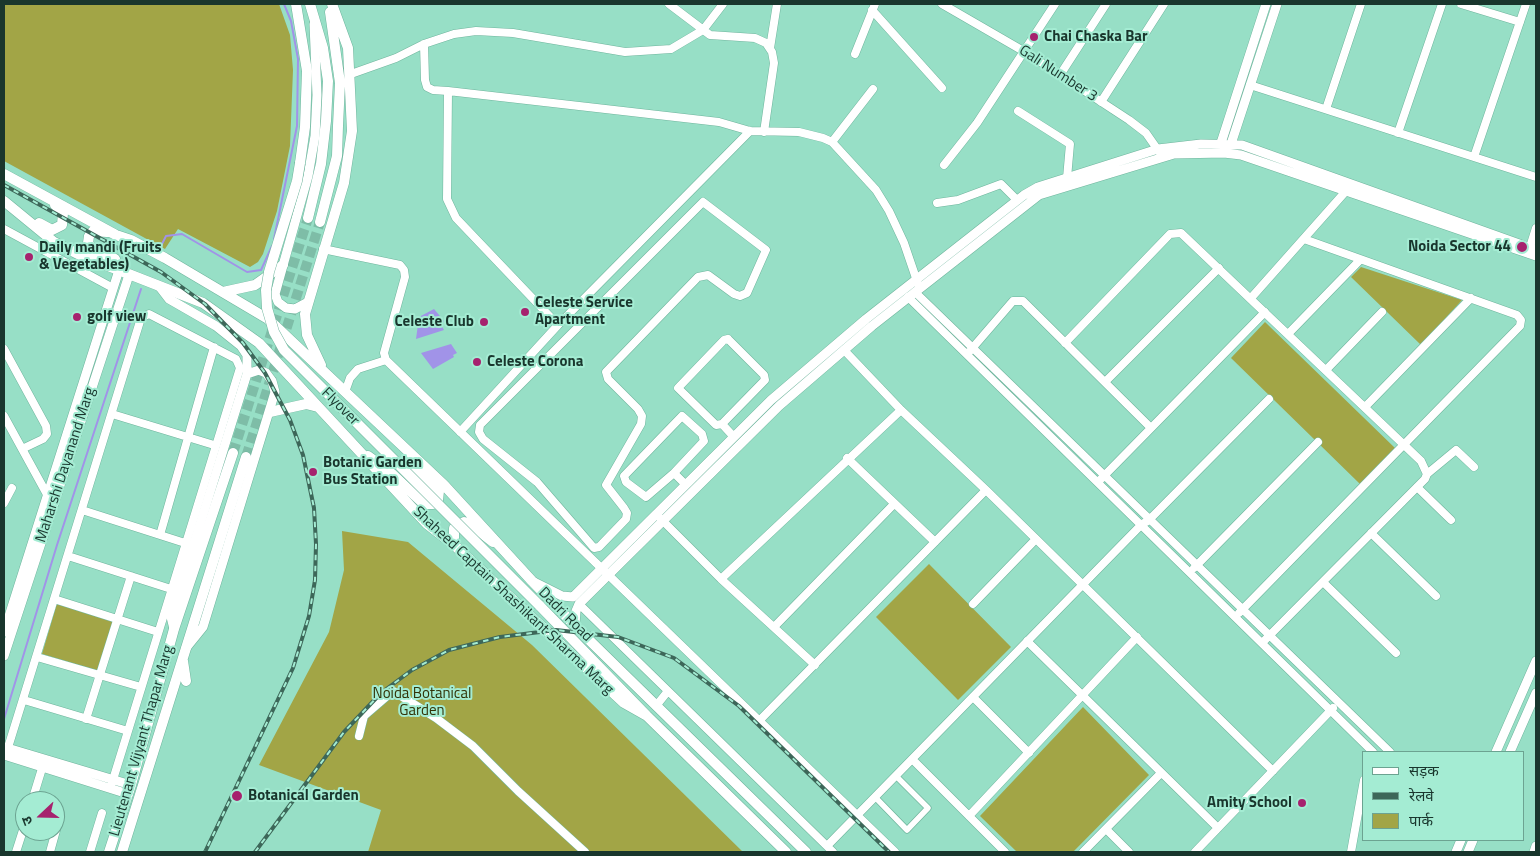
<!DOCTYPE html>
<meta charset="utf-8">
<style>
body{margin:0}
#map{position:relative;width:1540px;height:856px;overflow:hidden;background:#97dfc6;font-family:"Titillium Web","Noto Sans Devanagari",sans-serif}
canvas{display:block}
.frame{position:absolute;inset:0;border:5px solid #19362d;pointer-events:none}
.legend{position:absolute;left:1362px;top:751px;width:162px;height:90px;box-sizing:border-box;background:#a4ecd3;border:1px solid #6ca391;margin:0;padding:6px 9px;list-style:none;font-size:15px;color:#19362d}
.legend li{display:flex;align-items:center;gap:10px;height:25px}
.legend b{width:25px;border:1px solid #6ca391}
.north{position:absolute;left:15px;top:791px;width:50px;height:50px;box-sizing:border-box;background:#a4ecd3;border:1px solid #6ca391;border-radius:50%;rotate:249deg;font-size:14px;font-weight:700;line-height:20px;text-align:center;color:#19362d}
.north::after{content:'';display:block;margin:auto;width:18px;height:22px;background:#a6226e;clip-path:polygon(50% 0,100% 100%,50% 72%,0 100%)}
</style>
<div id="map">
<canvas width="1540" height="856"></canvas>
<div class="frame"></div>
<ul class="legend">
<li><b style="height:6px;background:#fff"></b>सड़क</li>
<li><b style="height:6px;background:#3d6759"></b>रेलवे</li>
<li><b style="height:14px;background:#a2a546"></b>पार्क</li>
</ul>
<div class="north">उ</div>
</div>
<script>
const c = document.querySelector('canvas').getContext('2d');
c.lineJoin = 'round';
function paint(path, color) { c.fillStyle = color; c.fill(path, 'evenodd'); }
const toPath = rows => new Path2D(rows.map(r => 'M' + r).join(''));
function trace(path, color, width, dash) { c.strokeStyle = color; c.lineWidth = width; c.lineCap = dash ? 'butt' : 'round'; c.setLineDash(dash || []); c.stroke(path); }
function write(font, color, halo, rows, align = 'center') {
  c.font = font + ' "Titillium Web",sans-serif'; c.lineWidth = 4; c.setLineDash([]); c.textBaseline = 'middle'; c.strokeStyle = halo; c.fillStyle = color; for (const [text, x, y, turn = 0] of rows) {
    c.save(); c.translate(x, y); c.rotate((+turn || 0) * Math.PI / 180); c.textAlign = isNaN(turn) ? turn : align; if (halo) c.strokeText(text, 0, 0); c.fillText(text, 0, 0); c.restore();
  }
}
const green = toPath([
 [4,4,279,4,290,35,293,70,290,146,277,211,263,254,258,262,250,267,178,229,165,249,4,161],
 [1361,267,1462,300,1421,345,1351,277],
 [1265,322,1395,448,1360,484,1231,358],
 [342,531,408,542,532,645,743,852,368,852,381,810,259,765,329,632,344,570],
 [929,564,1011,647,958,700,876,617],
 [57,603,113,621,98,671,42,654],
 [1083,707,1149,775,1073,852,1017,852,980,816]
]);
const water = toPath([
 [434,309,445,322,440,323,444,330,416,339,419,317],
 [451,344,457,353,453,355,454,357,433,369,421,353]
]);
const stream = toPath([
 [274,239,297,126,298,59,291,21,284,4],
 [161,246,166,236,182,234,247,272,261,270,272,246],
 [4,719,57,545,141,289]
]);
const secondaryTunnel = toPath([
 [233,453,308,218],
 [246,457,320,222]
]);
const pedestrian = toPath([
 [875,797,907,830,928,808,896,776]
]);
const minor = toPath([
 [669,4,710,35,755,38,766,43,772,52,774,63,764,132],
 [942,4,1025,52,1129,120,1146,133,1160,153],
 [1461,4,1520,22],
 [872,10,942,88],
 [424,44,425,80,427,87,433,90,448,91],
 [770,48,777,4],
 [855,54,875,4],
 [351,74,396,58,424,44,454,34,476,31,513,33,625,52,671,49,703,30,723,4],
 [1060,75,1106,4],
 [1250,85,1536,177],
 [1101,102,1164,4],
 [1326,109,1361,4],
 [1018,111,1070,144,1067,178],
 [1398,133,1442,4],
 [832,142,873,89],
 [1474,157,1526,4],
 [944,165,977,123,1055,4],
 [703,202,766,250,747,293,740,296,734,294,708,275,698,277,606,372,608,379,638,409,642,416,641,424,606,485,624,508,627,513,626,519,599,547,594,548,537,482,483,439,479,432,480,425,703,202],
 [937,203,958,200,1001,184,1017,200],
 [4,229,113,288],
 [1530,247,1536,228],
 [323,249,400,265,404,270,405,277,384,353,386,360,895,852],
 [915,292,1390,752],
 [908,297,1373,752],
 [1251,298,1346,191],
 [558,325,456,218,447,199,448,91,719,122,750,131,799,132,823,138,832,142,876,190,889,211,904,243,918,284],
 [1288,334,1359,261],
 [728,339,764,375,765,380,722,424,716,425,678,388,724,340,728,339],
 [1065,343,1170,234,1181,233,1421,461,1427,474,1425,479,1262,643],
 [4,349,46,426,47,434,43,439,22,449],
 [844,350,901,410,986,490,1273,771],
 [969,352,1013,301,1023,301,1151,428],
 [1326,370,1382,312],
 [1105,382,1219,268],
 [345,392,350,378,358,369,386,360],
 [1365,407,1471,298],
 [112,414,214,445],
 [4,416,49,498],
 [722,424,733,436],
 [460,432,558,325,750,131],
 [847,458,935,542],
 [674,473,704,441,702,434,682,416,624,476,626,482,646,497,674,473,685,484],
 [1427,474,1456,450,1474,467],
 [1100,480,1265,312],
 [1417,487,1451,520],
 [4,503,12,488],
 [82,510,185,543],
 [660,518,721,579,815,665],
 [1371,533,1436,596],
 [160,535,214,347],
 [68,556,171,589],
 [1194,568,1318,442],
 [721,579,901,410],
 [1323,582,1396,653],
 [54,599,158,632],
 [579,604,833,852],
 [973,604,1036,539],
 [1239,613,1520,326,1521,320,1517,315,1304,239],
 [775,626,894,504],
 [1027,641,1218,828],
 [37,657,141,687],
 [973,697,1029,753],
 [24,700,128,731],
 [656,706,668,691],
 [86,719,131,576],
 [759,721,986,490],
 [359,736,364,716,393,691,436,718,473,746,518,791,585,852],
 [6,754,141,318,149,314,236,359,240,368,112,783],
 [912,759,1005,852],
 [32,801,44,762],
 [969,816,1137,637],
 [1106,829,1129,852],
 [827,846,1141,525,1149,520,1269,399],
 [16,852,25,824],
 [50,852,60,816],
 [90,852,102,813],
 [1083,852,1161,773],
 [1195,852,1333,708],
 [1351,852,1364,780]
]);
const tertiary = toPath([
 [1221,143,1266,4],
 [1231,144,1277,4],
 [159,286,169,299,216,326,241,346,247,355,247,374,171,617,174,629],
 [308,302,295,309,286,308,278,302,275,294,308,176,315,136,317,95,314,24],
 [534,582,562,596,573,597,771,400,866,319,1024,195,1038,187,1158,149,1201,144,1242,145,1536,250],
 [575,625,576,611,579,604,779,406,872,326,1039,195,1174,154,1224,153,1241,155,1536,256],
 [4,632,119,270],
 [186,648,203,627,275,392,272,381,266,373,259,370,247,374],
 [4,656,129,275],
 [4,747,131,785],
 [1496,752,1536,661],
 [1510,752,1536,693],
 [4,755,128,794],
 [1456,852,1461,840],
 [1468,852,1473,840],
 [1534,852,1536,846]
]);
const secondary = toPath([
 [296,4,307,71,305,127,300,163],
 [4,174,116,235,131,240,165,258,268,319,444,485,532,581,586,637,806,852],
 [4,201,54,242,80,255,203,303,259,343,427,524,454,545,624,703,647,716],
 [308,218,321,164,326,121,328,81,323,48,310,4],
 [320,222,337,156,338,126,340,83,330,12],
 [39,223,52,230,62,225,63,213,55,205],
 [107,232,93,231,89,236,88,243,94,251,115,259,119,270],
 [223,292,255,285,283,265],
 [321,365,307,335,305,314,344,183,352,131,348,48,332,4],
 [270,412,306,404,318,407],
 [368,456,391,473,424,504,433,504,438,500,439,491,415,468],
 [454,545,454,528,464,522,470,524,493,542],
 [539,605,647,716,786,852],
 [183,661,186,681],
 [109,852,131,785,174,629,233,453],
 [122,852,246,457]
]);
const rail = toPath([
 [4,185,161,272,205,304,243,343,265,373,290,420,303,455,314,508,316,544,315,580,309,616,293,668,205,852],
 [255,852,344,732,381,693,412,670,449,650,500,637,556,630,618,637,674,658,739,706,889,852]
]);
const secondaryBridge = toPath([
 [300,163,297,181,269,272,266,290,267,308,274,332,284,350,539,605]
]);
const markers = [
 [1034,37,5,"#a6226e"],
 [1522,247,6,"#a6226e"],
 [29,257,5,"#a6226e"],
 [525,312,5,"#a6226e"],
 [77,317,5,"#a6226e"],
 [484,322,5,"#a6226e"],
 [477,362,5,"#a6226e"],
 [313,472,5,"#a6226e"],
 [237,796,6,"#a6226e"],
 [1302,803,5,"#a6226e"]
];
const poiNames = [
 ["Chai Chaska Bar",1044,37],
 ["Noida Sector 44",1511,247,"right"],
 ["Daily mandi (Fruits",39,248],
 ["& Vegetables)",39,265],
 ["Celeste Service",535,303],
 ["Apartment",535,320],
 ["golf view",87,317],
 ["Celeste Club",474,322,"right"],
 ["Celeste Corona",487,362],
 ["Botanic Garden",323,463],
 ["Bus Station",323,480],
 ["Botanical Garden",248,796],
 ["Amity School",1292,803,"right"]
];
const streetNames = [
 ["Gali Number 3",1058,74,33],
 ["Flyover",340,407,45],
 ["Maharshi Dayanand Marg",66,465,-72],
 ["Shaheed Captain Shashikant Sharma Marg",513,601,43],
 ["Dadri Road",565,615,45],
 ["Lieutenant Vijyant Thapar Marg",142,741,-74]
];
const parkNames = [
 ["Noida Botanical",422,694],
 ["Garden",422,711]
];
paint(green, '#a2a546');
paint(water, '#a193e8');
trace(stream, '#a193e8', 2);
trace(secondaryTunnel, '#7ebda7', 10, [10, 5]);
trace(pedestrian, '#6fb59d', 7);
trace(minor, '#6fb59d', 9);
trace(tertiary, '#6fb59d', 10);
trace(secondary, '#6fb59d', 11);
trace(pedestrian, '#fff', 5.5);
trace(minor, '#fff', 8);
trace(tertiary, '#fff', 9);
trace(secondary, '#fff', 10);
trace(rail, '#3d6759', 4);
trace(rail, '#a4ecd3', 2, [5.5]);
trace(secondaryBridge, '#6fb59d', 11, []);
trace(secondaryBridge, '#fff', 10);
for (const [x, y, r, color] of markers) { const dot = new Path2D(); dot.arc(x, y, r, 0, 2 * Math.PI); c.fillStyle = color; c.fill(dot); trace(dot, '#a4ecd3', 2); }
write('bold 15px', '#19362d', '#a4ecd3', poiNames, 'left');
write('15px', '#19362d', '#a4ecd3', streetNames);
write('15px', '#323308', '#a4ecd3', parkNames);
</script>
